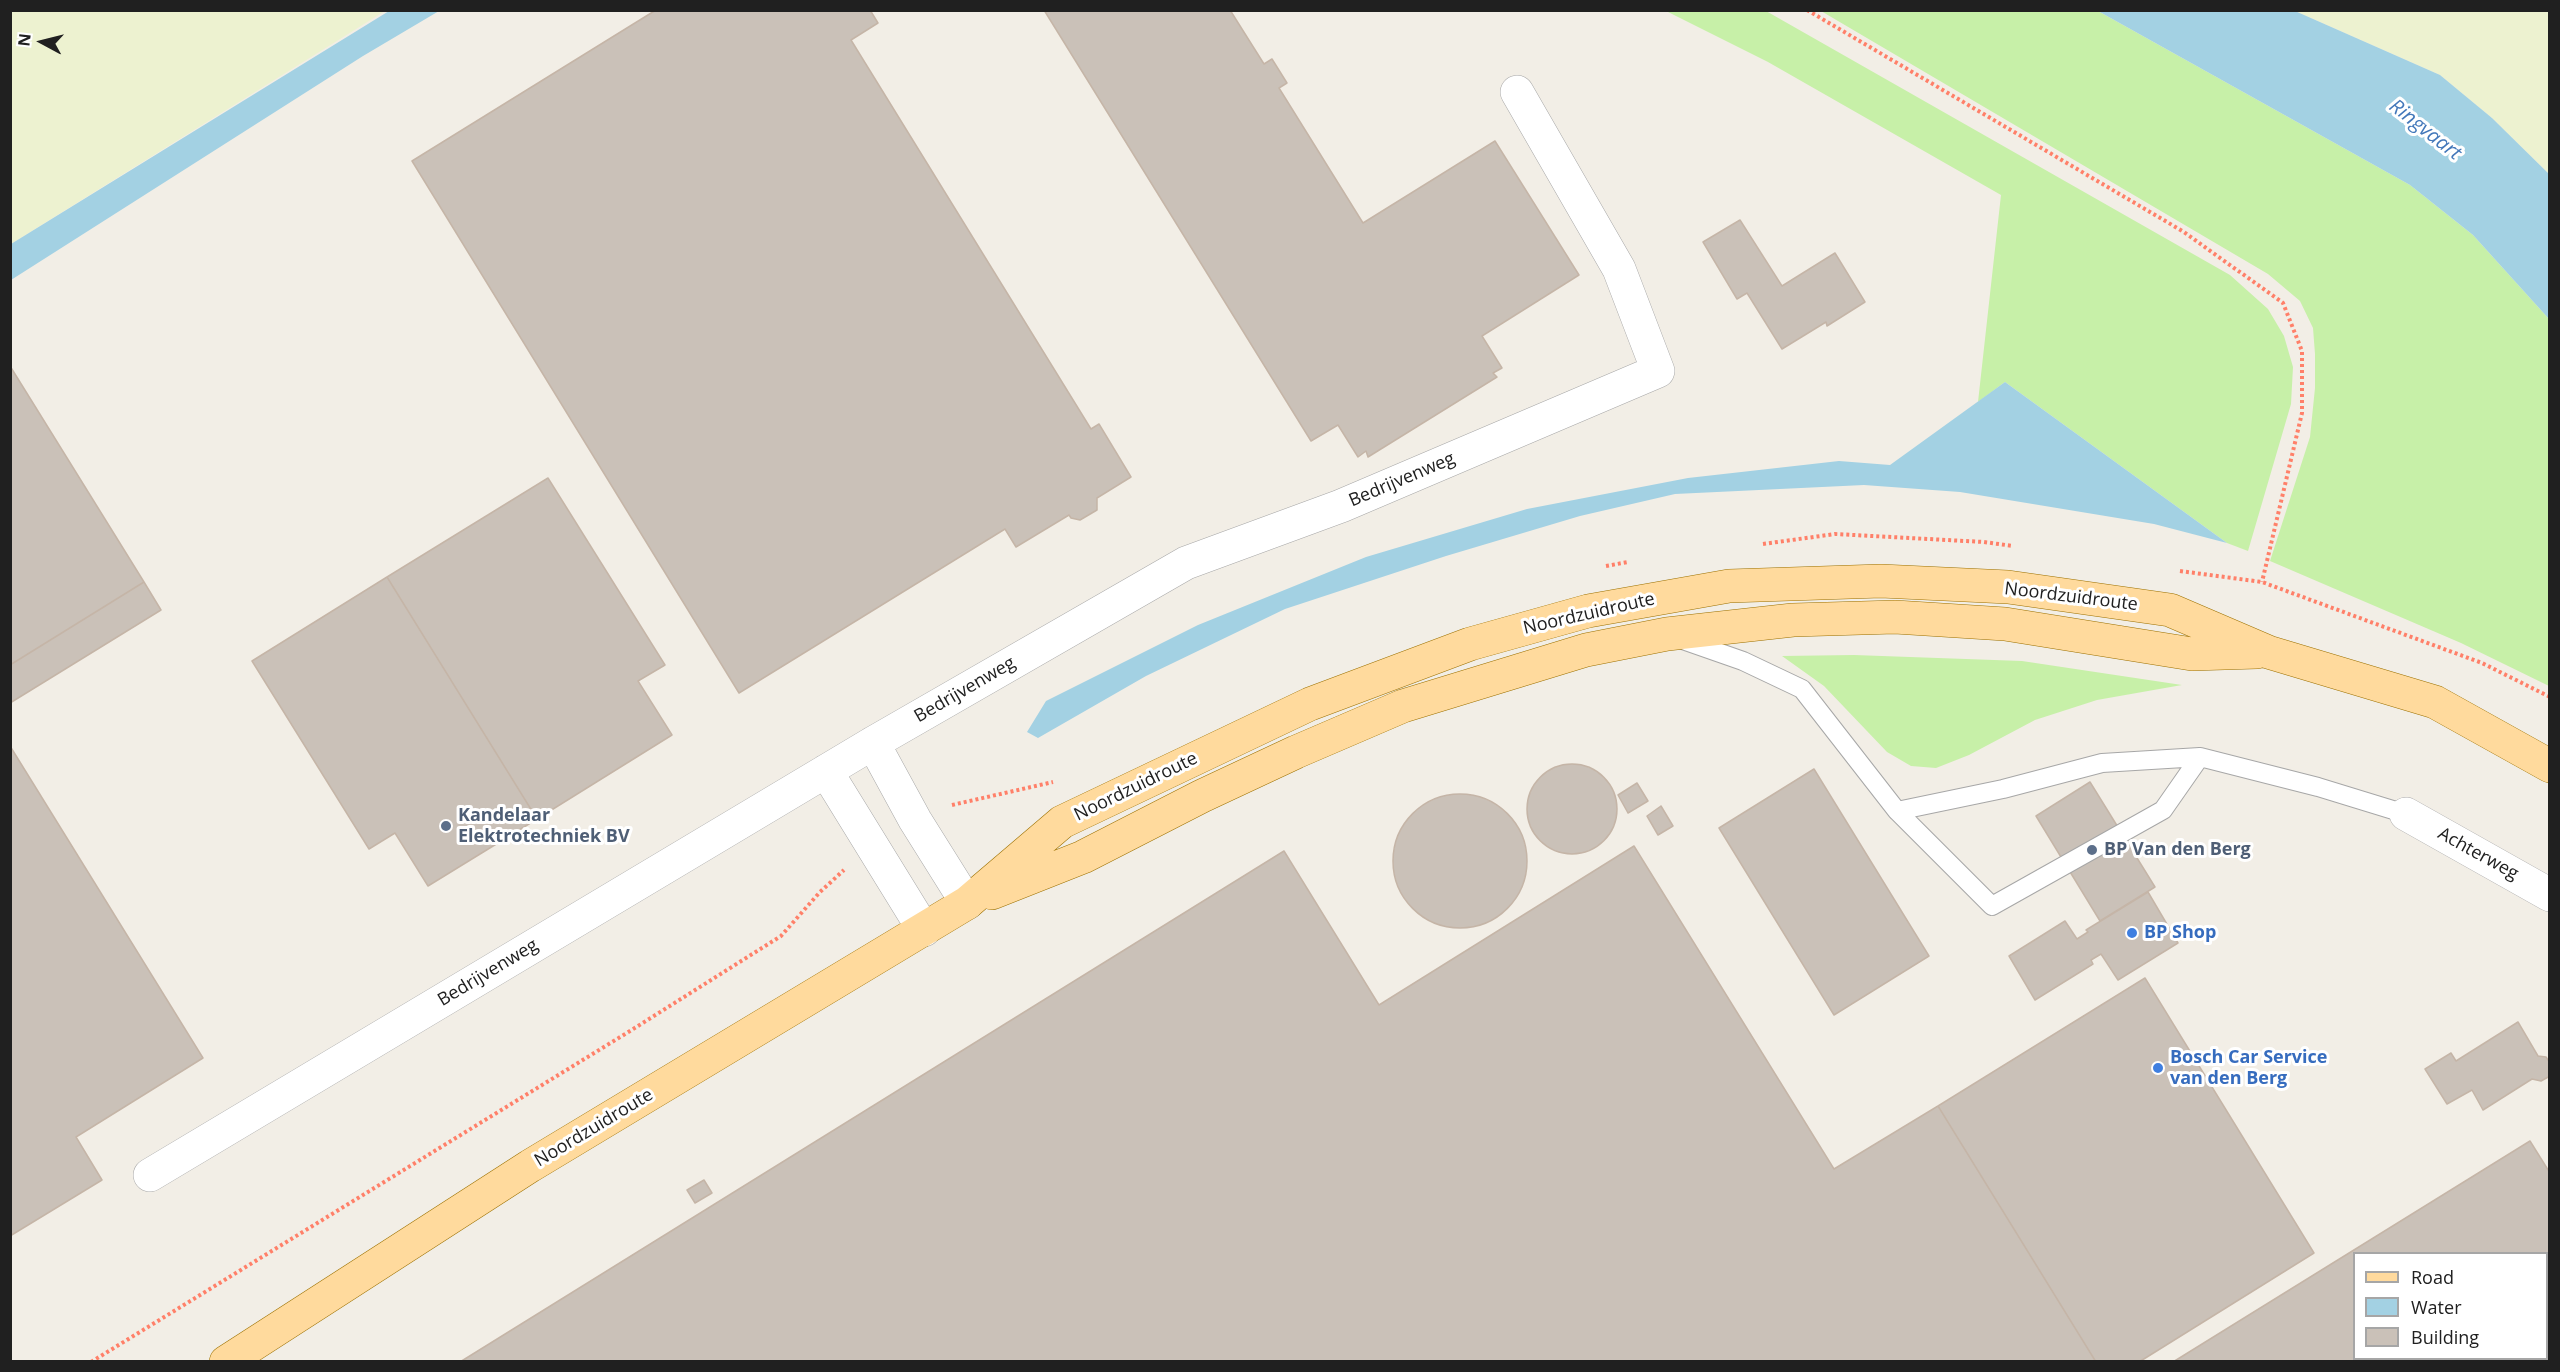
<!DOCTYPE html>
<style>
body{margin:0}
#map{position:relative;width:2560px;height:1372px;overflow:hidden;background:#f2eee6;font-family:"Open Sans",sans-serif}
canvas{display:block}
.frame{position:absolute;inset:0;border:12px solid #202020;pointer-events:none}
.legend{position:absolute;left:2353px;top:1252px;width:195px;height:108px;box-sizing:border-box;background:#fff;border:2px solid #a6a6a6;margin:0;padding:8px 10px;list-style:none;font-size:18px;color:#202020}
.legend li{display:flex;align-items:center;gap:12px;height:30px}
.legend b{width:30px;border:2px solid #a6a6a6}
.north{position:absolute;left:12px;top:12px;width:60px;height:60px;-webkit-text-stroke:4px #fff;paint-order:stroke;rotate:277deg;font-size:16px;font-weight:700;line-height:24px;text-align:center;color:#202020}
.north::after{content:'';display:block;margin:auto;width:21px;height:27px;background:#202020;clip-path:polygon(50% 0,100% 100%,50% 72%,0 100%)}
</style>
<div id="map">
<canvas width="2560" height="1372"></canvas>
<div class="frame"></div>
<ul class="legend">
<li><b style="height:8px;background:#ffda9d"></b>Road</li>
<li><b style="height:16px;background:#a3d1e3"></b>Water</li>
<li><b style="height:16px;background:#cac1b8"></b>Building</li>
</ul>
<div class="north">N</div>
</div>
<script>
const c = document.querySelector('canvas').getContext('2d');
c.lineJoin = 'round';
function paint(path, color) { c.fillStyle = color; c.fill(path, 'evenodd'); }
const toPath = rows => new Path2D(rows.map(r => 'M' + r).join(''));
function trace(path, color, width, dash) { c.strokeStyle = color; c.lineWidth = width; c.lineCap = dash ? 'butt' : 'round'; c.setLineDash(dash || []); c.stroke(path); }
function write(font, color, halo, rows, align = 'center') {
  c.font = font + ' "Open Sans",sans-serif'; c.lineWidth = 6; c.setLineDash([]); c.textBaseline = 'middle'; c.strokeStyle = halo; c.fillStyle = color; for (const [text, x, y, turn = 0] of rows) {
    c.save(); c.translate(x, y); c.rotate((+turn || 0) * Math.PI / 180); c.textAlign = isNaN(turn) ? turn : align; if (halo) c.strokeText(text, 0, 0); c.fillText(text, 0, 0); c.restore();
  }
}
const farmland = toPath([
 [11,10,385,10,385,11,11,244],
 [2295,11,2549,11,2549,174,2492,118,2440,75]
]);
const grass = toPath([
 [1666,11,1766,11,2230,275,2268,309,2284,336,2293,367,2291,404,2248,551,2227,543,2005,382,1978,402,2001,195,1768,62],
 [1821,11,2098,11,2410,185,2473,235,2549,319,2549,686,2461,643,2270,561,2310,437,2315,388,2315,354,2313,328,2300,301,2268,274],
 [1854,655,2022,661,2182,685,2097,700,2035,720,1969,755,1936,768,1911,766,1887,752,1824,686,1782,656]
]);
const water = toPath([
 [389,11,439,11,363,56,11,280,11,244],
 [2098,11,2295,11,2440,75,2492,118,2549,174,2549,319,2473,235,2410,185],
 [2005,382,2227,543,2154,524,1960,492,1864,485,1675,494,1580,516,1446,556,1285,609,1146,676,1038,738,1027,732,1046,701,1198,625,1366,557,1527,509,1688,478,1839,461,1890,465]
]);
const building = toPath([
 [656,10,870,10,878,23,851,40,1091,429,1099,424,1131,477,1097,498,1097,510,1080,520,1071,518,1069,515,1016,547,1005,529,739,693,412,161,656,10],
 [1044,10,1230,10,1264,64,1272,59,1287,83,1279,88,1363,223,1495,141,1579,275,1482,336,1502,368,1493,373,1497,377,1368,457,1366,451,1358,457,1338,425,1311,441,1044,10],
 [1740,220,1782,286,1835,253,1865,302,1827,326,1826,322,1782,349,1747,293,1737,299,1703,242,1740,220],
 [10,366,144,582,10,665,10,366],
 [548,478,665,665,638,681,672,735,537,819,387,577,548,478],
 [387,577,537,819,428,886,395,833,369,849,252,661,387,577],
 [144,582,161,610,10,703,10,665,144,582],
 [10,746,203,1058,76,1137,102,1180,10,1236,10,746],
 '1527 809a45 45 0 1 1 90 0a45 45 0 1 1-90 0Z',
 [1814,769,1929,956,1834,1015,1719,828,1814,769],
 [2090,782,2155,887,2100,921,2036,816,2090,782],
 [1637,783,1648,801,1628,813,1618,795,1637,783],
 '1393 861a67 67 0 1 1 134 0a67 67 0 1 1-134 0Z',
 [1661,806,1673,826,1658,835,1647,816,1661,806],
 [1634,846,1834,1169,1938,1106,2096,1362,460,1362,1284,851,1379,1005,1634,846],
 [2148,892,2178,943,2118,980,2101,954,2091,960,2093,964,2035,1000,2009,956,2065,921,2077,939,2088,932,2086,930,2148,892],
 [2145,978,2314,1253,2139,1362,2096,1362,1938,1106,2145,978],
 [2518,1022,2538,1056,2546,1057,2550,1063,2550,1076,2541,1081,2532,1079,2483,1110,2472,1090,2447,1104,2425,1069,2451,1053,2456,1061,2518,1022],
 [2530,1141,2550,1173,2550,1362,2173,1362,2530,1141],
 [2354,1254,2546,1254,2546,1358,2354,1358,2354,1254],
 [704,1180,712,1193,695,1203,687,1190,704,1180]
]);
const path = toPath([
 [1807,10,2184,232,2283,303,2302,351,2302,413,2262,582],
 [1763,544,1835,534,1984,542,2013,546],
 [1606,566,1628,562],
 [2180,571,2262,582,2482,663,2550,697],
 [952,805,1053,782],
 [91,1362,630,1031,781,936,820,892,844,870]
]);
const service = toPath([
 [1680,639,1743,661,1802,689,1897,811,2003,789,2102,763,2200,757,2318,787,2406,814],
 [1897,811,1992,906,2163,810,2200,757]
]);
const minor = toPath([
 [873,743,915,820,967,903],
 [826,771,924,930],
 [2406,814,2550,895],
 [150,1175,873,743,1186,563,1341,506,1658,371,1619,269,1517,92]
]);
const primary = toPath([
 [992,893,1083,857,1202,796,1296,752,1403,706,1586,650,1667,634,1793,620,1895,617,2005,624,2192,654,2257,652],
 [226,1362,530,1166,967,903,1062,822,1310,704,1470,644,1588,611,1729,586,1881,581,2008,587,2170,610,2268,652,2435,702,2550,766]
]);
const markers = [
 [446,826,6,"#5c6f8a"],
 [2092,850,6,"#5c6f8a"],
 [2132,933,6,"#3f7fe0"],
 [2158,1068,6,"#3f7fe0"]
];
const streetNames = [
 ["Bedrijvenweg",1402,480,-23],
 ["Noordzuidroute",2071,597,7],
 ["Noordzuidroute",1589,614,-13],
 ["Bedrijvenweg",965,690,-30],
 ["Noordzuidroute",1136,787,-26],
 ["Achterweg",2478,854,29],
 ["Bedrijvenweg",488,973,-31],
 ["Noordzuidroute",594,1128,-31]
];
const serviceNames = [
 ["Kandelaar",458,816],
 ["Elektrotechniek BV",458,837],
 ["BP Van den Berg",2104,850]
];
const shopNames = [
 ["BP Shop",2144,933],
 ["Bosch Car Service",2170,1058],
 ["van den Berg",2170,1079]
];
const waterNames = [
 ["Ringvaart",2425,130,38]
];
paint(farmland, '#edf2d0');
paint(grass, '#c7f0a8');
paint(water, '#a3d1e3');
paint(building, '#cac1b8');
trace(building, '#c5b5a7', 1.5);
trace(service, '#a7a7a7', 20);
trace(minor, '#a7a7a7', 34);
trace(primary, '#9c7100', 34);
trace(path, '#ff8069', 4, [3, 3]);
trace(service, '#fff', 18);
trace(minor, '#fff', 33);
trace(primary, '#ffda9d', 33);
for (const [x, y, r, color] of markers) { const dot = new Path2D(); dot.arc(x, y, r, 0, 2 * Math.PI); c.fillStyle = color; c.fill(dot); trace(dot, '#fff', 2); }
write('18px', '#202020', '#fff', streetNames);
write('bold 18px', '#4e5e75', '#fff', serviceNames, 'left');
write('bold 18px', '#366cbe', '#fff', shopNames, 'left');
write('italic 20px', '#4378ba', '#fff', waterNames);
</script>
